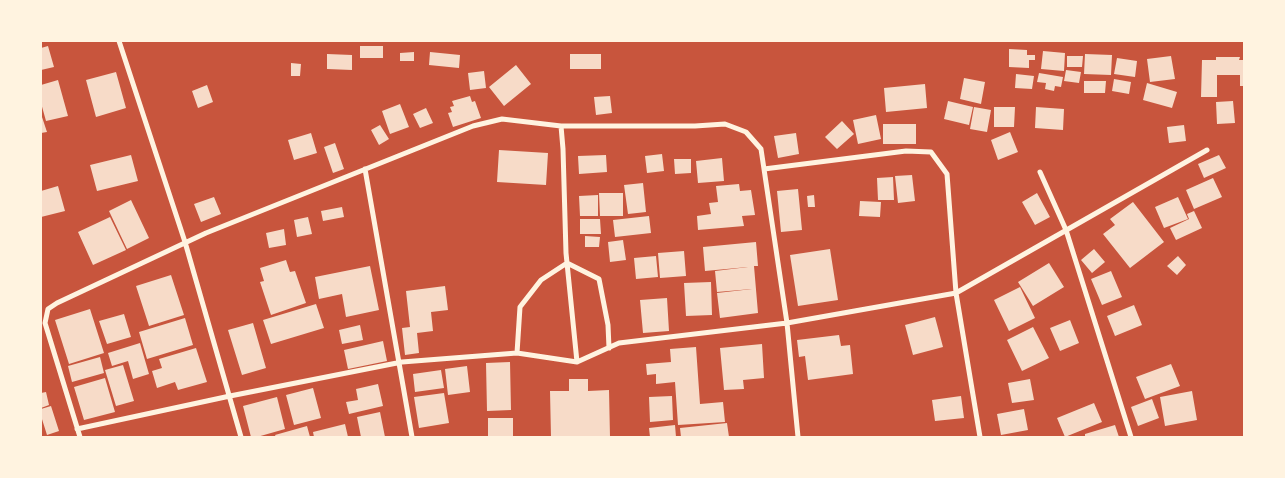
<!DOCTYPE html>
<style>
body{margin:0}
#map{position:relative;width:1285px;height:478px;overflow:hidden;background:#c8553d;font-family:"Nunito Sans",sans-serif}
canvas{display:block}
.frame{position:absolute;inset:0;border:42px solid #fff3e0;pointer-events:none}
</style>
<div id="map">
<canvas width="1285" height="478"></canvas>
<div class="frame"></div>
</div>
<script>
const c = document.querySelector('canvas').getContext('2d');
c.lineJoin = 'round';
function paint(path, color) { c.fillStyle = color; c.fill(path, 'evenodd'); }
const toPath = rows => new Path2D(rows.map(r => 'M' + r).join(''));
function trace(path, color, width, dash) { c.strokeStyle = color; c.lineWidth = width; c.lineCap = dash ? 'butt' : 'round'; c.setLineDash(dash || []); c.stroke(path); }
const building = toPath([
 [48,46,54,67,41,70,41,48],
 [360,46,383,46,383,58,360,58],
 [1009,49,1027,50,1027,55,1035,55,1035,60,1029,60,1029,68,1009,67],
 [1043,51,1065,53,1064,71,1041,69],
 [414,52,414,61,400,61,400,53],
 [430,52,460,55,459,68,429,65],
 [327,54,352,55,352,70,327,69],
 [570,54,601,54,601,69,570,69],
 [1085,54,1112,55,1111,75,1084,74],
 [1067,56,1083,56,1082,67,1067,67],
 [1171,56,1175,79,1150,82,1147,59],
 [1216,57,1240,57,1239,60,1244,60,1244,86,1240,86,1240,75,1217,75,1217,97,1201,97,1202,60,1216,60],
 [1117,58,1137,61,1135,77,1114,74],
 [291,63,301,64,300,76,291,76],
 [516,65,531,84,504,106,489,87],
 [1066,70,1081,72,1079,83,1064,81],
 [484,71,486,88,470,90,468,73],
 [116,72,126,108,96,117,86,80],
 [1039,73,1063,77,1061,87,1055,86,1054,91,1045,89,1046,83,1037,82],
 [1016,74,1034,76,1032,89,1015,88],
 [964,78,985,82,981,104,960,99],
 [1114,79,1131,82,1129,94,1112,91],
 [58,80,68,116,46,121,41,103,41,85],
 [1084,81,1106,81,1105,93,1084,93],
 [1147,83,1177,92,1172,108,1143,100],
 [925,84,927,108,886,112,884,88],
 [207,85,213,102,198,108,192,91],
 [470,96,472,102,475,101,481,118,453,127,448,113,452,112,450,107,454,106,452,101],
 [610,96,612,113,596,115,594,97],
 [948,101,973,107,969,125,944,119],
 [1233,101,1235,123,1217,124,1216,102],
 [400,104,409,127,390,134,382,111],
 [974,107,991,110,987,132,970,129],
 [994,107,1015,107,1014,127,994,127],
 [1036,107,1064,109,1063,130,1035,128],
 [426,108,433,123,420,128,413,114],
 [41,114,47,132,41,133],
 [876,115,881,139,858,144,853,120],
 [842,121,854,134,837,149,825,137],
 [883,124,916,124,916,144,883,144],
 [380,125,389,139,379,145,371,130],
 [1184,125,1186,141,1169,143,1167,127],
 [1010,132,1018,152,998,160,991,140],
 [311,133,317,153,294,160,288,140],
 [796,133,799,154,778,158,774,136],
 [335,143,344,169,333,173,324,147],
 [499,150,548,153,546,185,497,182],
 [662,154,664,171,647,173,645,156],
 [131,155,138,181,97,191,90,165],
 [606,155,607,172,579,174,578,156],
 [1219,155,1226,168,1204,178,1198,164],
 [722,158,724,181,698,183,696,161],
 [674,159,691,159,691,173,675,174],
 [912,175,915,201,898,203,895,176],
 [893,177,894,200,878,200,877,178],
 [1213,178,1222,197,1194,209,1186,190],
 [643,183,646,212,628,214,624,185],
 [739,184,740,191,751,190,755,215,742,216,744,226,698,230,697,216,711,214,709,203,718,202,716,186],
 [58,186,65,211,41,217,41,191],
 [798,189,802,230,781,232,777,191],
 [599,193,623,193,623,216,600,216],
 [1037,193,1050,217,1035,225,1022,202],
 [598,195,598,216,580,216,579,196],
 [814,195,815,207,808,207,807,196],
 [214,197,221,214,201,222,194,204],
 [1178,197,1188,219,1164,228,1155,207],
 [131,200,149,238,127,249,109,211],
 [860,201,881,202,880,217,859,216],
 [1133,202,1164,242,1130,268,1103,234,1115,225,1110,219],
 [342,207,344,217,323,221,321,211],
 [1194,211,1202,228,1176,240,1170,228,1189,219,1187,214],
 [649,216,651,233,615,237,613,220],
 [110,217,126,250,93,265,78,232],
 [308,217,312,234,297,237,294,220],
 [580,219,600,219,601,234,580,234],
 [284,229,286,245,269,248,266,233],
 [585,236,600,237,599,247,585,247],
 [623,240,626,260,610,262,608,242],
 [756,242,758,266,754,266,758,313,720,318,717,293,752,289,717,292,715,271,748,267,705,271,703,247],
 [830,249,838,300,798,306,790,255],
 [1094,249,1105,262,1092,273,1081,260],
 [684,251,686,276,660,278,658,253],
 [656,256,658,277,636,279,634,258],
 [1178,256,1186,265,1177,275,1167,266],
 [286,260,290,272,295,271,306,303,271,315,260,282,264,281,260,268],
 [1049,263,1064,287,1033,306,1018,282],
 [370,266,379,310,346,317,342,294,319,299,315,277],
 [1111,271,1122,297,1102,305,1091,279],
 [171,275,184,315,149,326,136,286],
 [711,282,712,315,686,316,684,283],
 [445,286,448,310,431,312,433,331,417,333,419,353,405,355,402,328,410,327,406,291],
 [1020,287,1035,318,1009,331,994,300],
 [667,298,669,331,643,333,640,300],
 [316,304,324,328,271,344,263,320],
 [1134,305,1142,325,1115,336,1107,316],
 [90,309,104,353,69,364,55,320],
 [124,314,131,337,107,344,99,321],
 [935,317,943,347,913,355,905,325],
 [185,318,193,345,147,359,139,332],
 [1070,320,1079,343,1060,351,1050,328],
 [253,323,266,368,242,375,228,330],
 [360,325,363,340,342,344,339,330],
 [1033,327,1049,358,1022,371,1007,340],
 [839,335,841,346,850,345,853,374,808,380,805,356,799,357,797,340],
 [383,341,387,361,348,369,344,350],
 [140,343,149,374,133,379,128,361,112,366,108,353],
 [762,344,764,378,743,380,744,389,724,390,720,348],
 [696,347,700,404,723,402,725,422,678,425,675,382,656,384,656,374,647,375,646,364,671,362,670,349],
 [196,348,207,382,178,390,175,382,157,388,152,371,162,368,159,359],
 [100,357,104,373,72,382,68,366],
 [510,362,511,410,487,411,486,363],
 [1171,364,1180,386,1145,399,1136,377],
 [123,365,134,401,116,406,105,370],
 [467,366,470,392,448,395,445,369],
 [441,370,444,388,415,392,413,374],
 [105,378,115,412,84,420,74,387],
 [569,379,588,379,588,391,609,390,610,437,551,437,550,391,569,391],
 [1030,379,1034,400,1012,403,1008,383],
 [378,384,383,406,349,414,346,402,358,400,356,389],
 [313,388,321,418,294,425,286,395],
 [1192,391,1197,420,1165,426,1160,397],
 [46,392,49,405,41,408,41,393],
 [444,393,449,423,419,428,414,397],
 [672,396,673,420,650,422,649,397],
 [961,396,964,418,935,421,932,400],
 [277,397,285,429,257,437,251,437,243,406],
 [1152,399,1159,418,1138,426,1131,407],
 [1094,403,1102,422,1065,437,1057,418],
 [51,406,59,431,47,435,41,416,41,409],
 [1024,409,1028,430,1001,435,997,414],
 [380,412,385,437,361,437,357,417],
 [488,418,513,418,513,437,488,437],
 [727,423,729,437,681,437,680,428],
 [345,424,348,437,314,437,313,432],
 [675,425,676,437,650,437,649,428],
 [1115,425,1119,437,1085,437,1085,434],
 [307,426,310,437,276,437,275,435]
]);
const minor = toPath([
 [119,41,185,242,241,437],
 [561,126,563,149,566,253,577,362],
 [365,169,412,437],
 [764,169,906,151,931,152,947,174,956,293,980,437],
 [1040,172,1066,230,1131,437],
 [517,353,520,307,541,280,567,263,599,279,608,325,609,348],
 [77,429,230,396,402,362,517,353,577,362,619,343,787,323,956,293,1207,150],
 [80,437,45,323,48,309,57,303,206,233,473,126,502,119,561,126,695,126,725,124,746,132,761,149,787,323,798,437]
]);
paint(building, '#f7dbc8');
trace(minor, '#fff3e0', 5);
</script>
